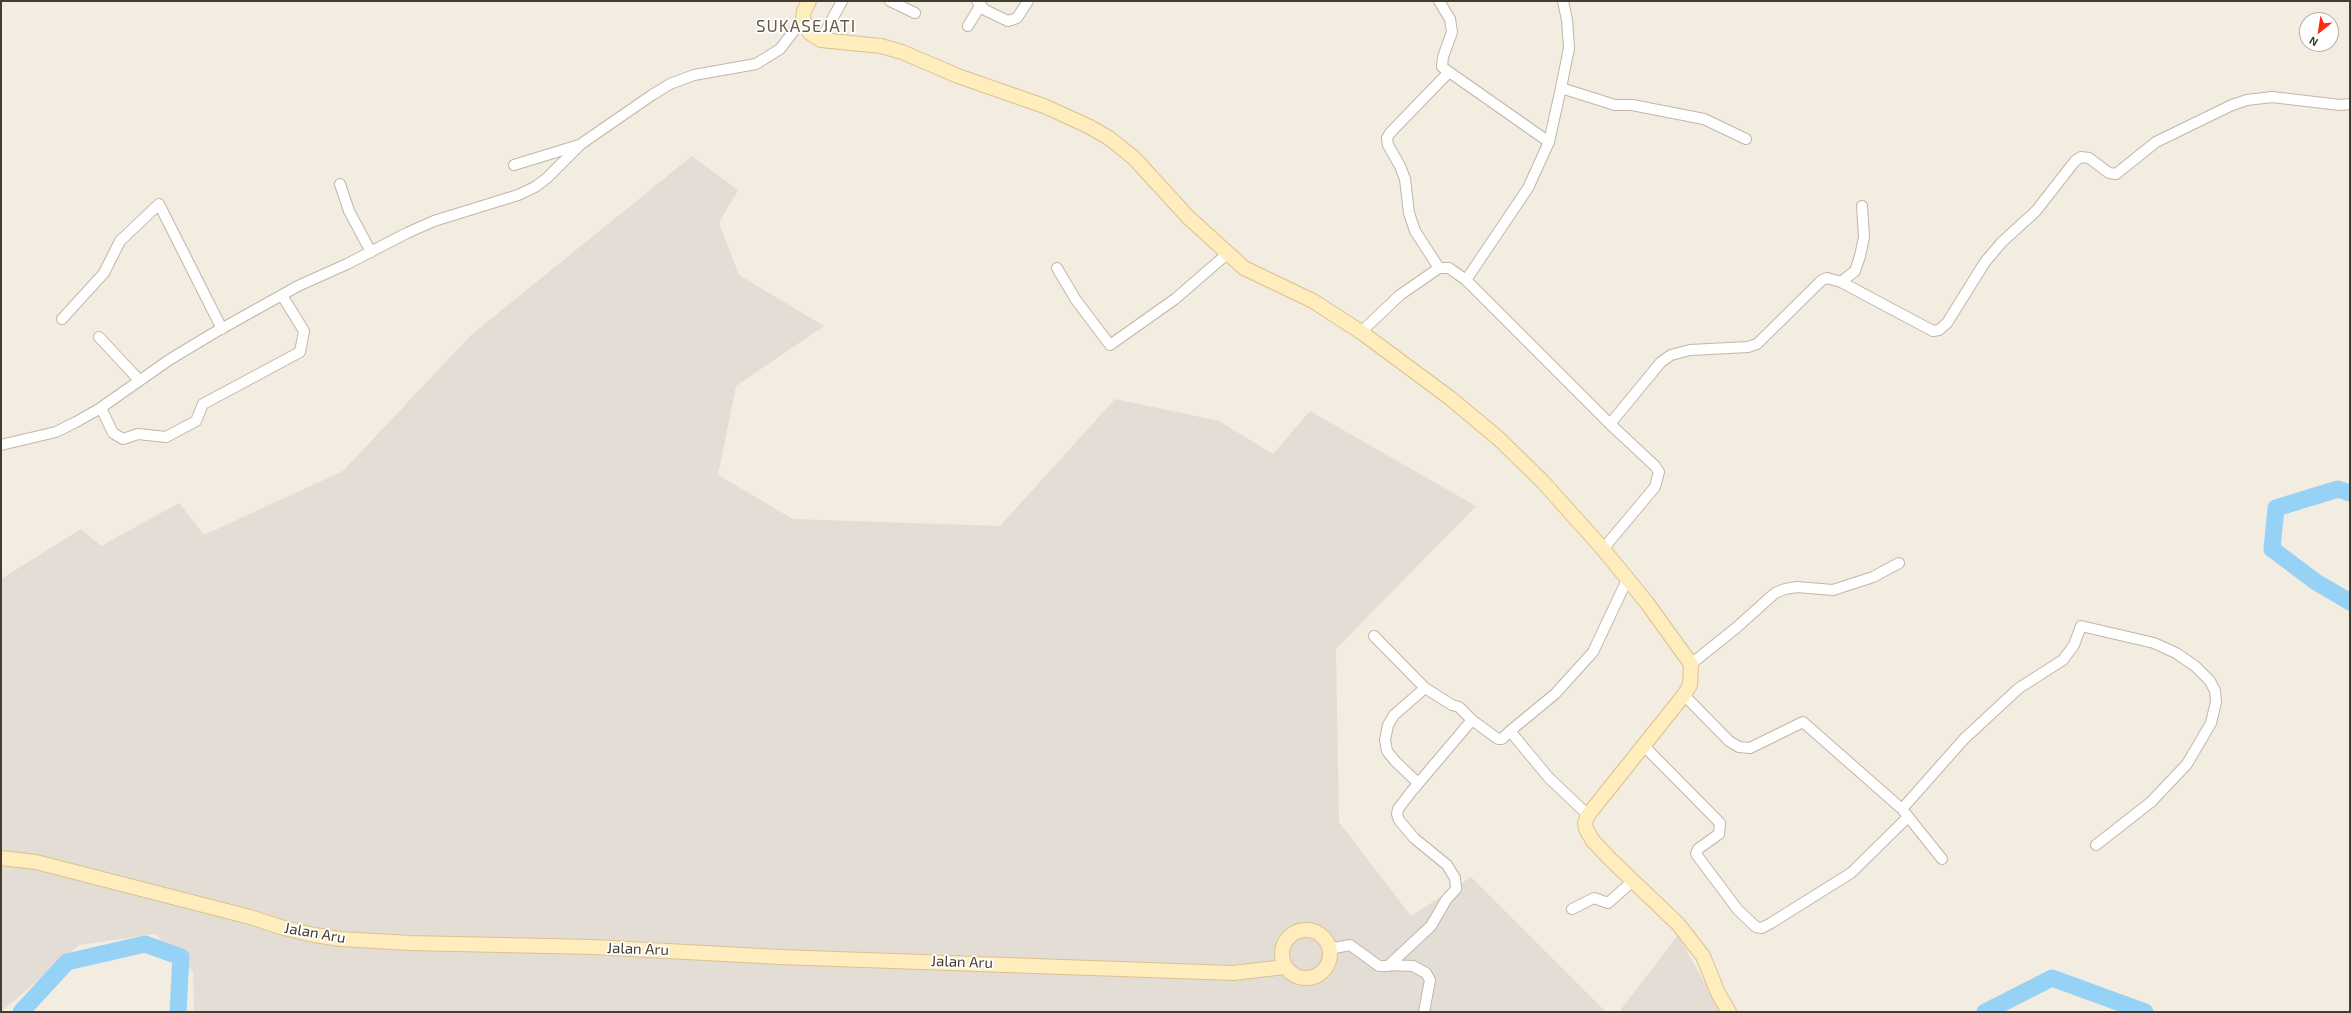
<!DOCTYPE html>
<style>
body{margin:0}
#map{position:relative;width:2351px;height:1013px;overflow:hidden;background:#f2ece1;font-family:"Exo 2",sans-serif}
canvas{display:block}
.frame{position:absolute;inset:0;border:2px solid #433c31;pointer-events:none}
.north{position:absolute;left:2299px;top:12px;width:40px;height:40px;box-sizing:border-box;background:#fff;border:1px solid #b4b1ad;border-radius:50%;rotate:210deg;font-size:11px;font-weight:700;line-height:16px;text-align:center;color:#433c31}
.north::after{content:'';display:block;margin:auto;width:14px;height:18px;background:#ff290b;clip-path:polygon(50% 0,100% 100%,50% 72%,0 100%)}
</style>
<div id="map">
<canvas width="2351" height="1013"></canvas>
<div class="frame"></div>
<div class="north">N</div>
</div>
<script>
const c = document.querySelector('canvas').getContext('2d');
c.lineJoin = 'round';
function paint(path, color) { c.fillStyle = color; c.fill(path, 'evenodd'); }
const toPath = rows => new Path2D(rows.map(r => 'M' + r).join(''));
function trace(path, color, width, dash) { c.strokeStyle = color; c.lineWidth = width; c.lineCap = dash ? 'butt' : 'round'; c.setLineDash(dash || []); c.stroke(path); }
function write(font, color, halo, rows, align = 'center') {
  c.font = font + ' "Exo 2",sans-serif'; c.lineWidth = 3.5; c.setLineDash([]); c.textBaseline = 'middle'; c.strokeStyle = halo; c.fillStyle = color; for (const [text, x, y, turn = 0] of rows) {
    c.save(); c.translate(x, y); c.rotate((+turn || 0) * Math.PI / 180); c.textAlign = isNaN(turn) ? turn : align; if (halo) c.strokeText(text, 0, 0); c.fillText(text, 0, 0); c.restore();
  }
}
const industrial = toPath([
 [692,156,738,190,719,223,739,275,824,326,736,386,718,475,793,519,1000,526,1115,399,1219,421,1273,454,1310,411,1476,506,1336,649,1339,822,1411,916,1471,877,1606,1012,194,1012,193,971,155,934,79,945,1,1012,1,579,81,529,101,546,179,503,204,535,343,471,471,335],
 [1678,935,1721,1012,1619,1012]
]);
const river = toPath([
 [2350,493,2338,489,2276,508,2272,549,2316,582,2350,602],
 [21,1012,67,962,145,944,181,957,178,1012],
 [1985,1012,2052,978,2145,1012]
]);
const street = toPath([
 [890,1,915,13],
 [977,1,985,10,1008,21,1017,18,1028,1],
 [1439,1,1450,19,1452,32,1443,57,1442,67,1549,142],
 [968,26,980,6],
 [821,40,842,1],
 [1561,88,1615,105,1632,105,1704,119,1746,139],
 [514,165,579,145],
 [340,184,349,211,371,252],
 [1057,268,1076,300,1110,345,1175,299,1227,254],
 [1439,268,1415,231,1409,213,1405,179,1400,166,1388,145,1387,138,1390,133,1449,72],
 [1466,280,1610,424,1655,466,1659,472,1655,487,1603,549],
 [1841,282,1855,271,1860,256,1864,237,1862,206],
 [62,319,104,273,120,241,159,204,222,329],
 [1361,332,1400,295,1439,268,1449,268,1466,280,1528,188,1549,142,1561,88,1569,48,1567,20,1563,1],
 [99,337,139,380],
 [101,408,113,433,123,439,138,434,166,437,196,421,203,404,300,352,304,331,283,297],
 [1610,424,1661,362,1671,355,1690,350,1748,347,1757,344,1822,280,1827,278,1841,282,1933,331,1939,330,1947,323,1985,262,2002,242,2036,211,2075,161,2081,157,2089,158,2109,173,2116,174,2156,142,2232,105,2247,100,2272,97,2340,105,2350,104],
 [1,445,56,432,76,422,99,409,169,360,212,334,298,286,347,264,407,233,434,221,518,195,535,187,547,178,581,144,652,95,670,84,694,75,756,64,780,49,803,19],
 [1374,636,1425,688,1452,705,1459,707,1472,720,1498,739,1502,739,1510,731,1549,778,1588,815],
 [1691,664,1736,628,1775,593,1785,589,1797,587,1833,590,1873,577,1899,563],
 [1684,695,1729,741,1739,747,1750,748,1803,722,1902,809,1942,859],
 [1510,731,1555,694,1593,652,1627,580],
 [1644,746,1720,823,1719,834,1698,849,1696,854,1738,910,1756,927,1762,928,1771,923,1851,873,1908,817],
 [1418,783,1395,761,1387,751,1385,740,1388,725,1394,715,1425,688],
 [1902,809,1964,739,2019,688,2063,660,2074,645,2081,626,2154,643,2176,653,2195,666,2210,681,2215,691,2216,702,2211,723,2187,764,2151,802,2096,845],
 [1572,909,1594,898,1608,903,1634,880],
 [1329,949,1350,945,1379,966,1388,966,1431,926,1446,900,1456,889,1455,878,1447,865,1414,838,1399,820,1397,814,1398,809,1411,792,1472,720],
 [1389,965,1413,966,1426,973,1430,980,1424,1012]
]);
const secondary = toPath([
 [809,1,804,11,803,19,810,33,821,40,881,46,902,52,958,76,1044,106,1088,126,1109,138,1134,158,1188,217,1244,268,1313,301,1361,332,1450,398,1498,438,1543,482,1603,549,1647,603,1691,664,1690,685,1684,695,1588,815,1585,823,1586,829,1593,841,1609,858,1678,924,1703,956,1718,993,1729,1012],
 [1,858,36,862,250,917,284,928,314,935,341,939,410,943,593,947,780,957,1233,973,1285,967],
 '1282 954a24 24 0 1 1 48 0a24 24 0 1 1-48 0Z'
]);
const streetNames = [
 ["Jalan Aru",315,933,10],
 ["Jalan Aru",638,949,2],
 ["Jalan Aru",962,962,2]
];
const quarterNames = [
 ["SUKASEJATI",806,26]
];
paint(industrial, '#e4ddd6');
trace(river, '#96d1f6', 17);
trace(street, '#c0b7a6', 12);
trace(secondary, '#d9c38e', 16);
trace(street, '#fff', 10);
trace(secondary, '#ffedbe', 14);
write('15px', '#433c31', '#fff', streetNames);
c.letterSpacing = '1px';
write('17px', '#675a48', '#fff', quarterNames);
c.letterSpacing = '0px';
</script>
